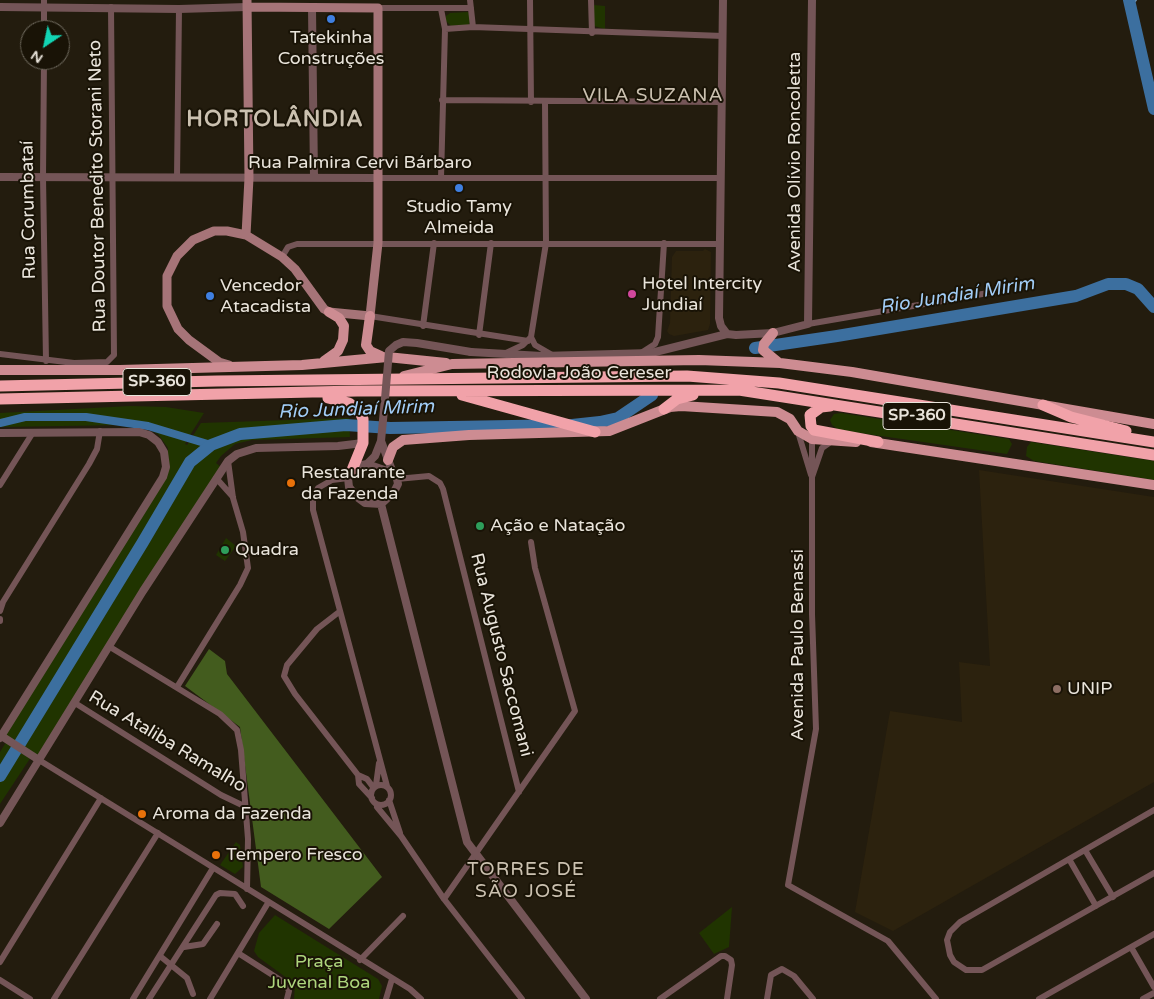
<!DOCTYPE html>
<meta charset="utf-8">
<style>
body{margin:0}
#map{position:relative;width:1154px;height:999px;overflow:hidden;background:#231c0e;font-family:"Varela Round",sans-serif}
canvas{display:block}
.north{position:absolute;left:20px;top:20px;width:50px;height:50px;box-sizing:border-box;background:#191306;border:1px solid #6c675b;border-radius:50%;rotate:214deg;font-size:14px;font-weight:700;line-height:20px;text-align:center;color:#e9e4db}
.north::after{content:'';display:block;margin:auto;width:18px;height:22px;background:#12d5b4;clip-path:polygon(50% 0,100% 100%,50% 72%,0 100%)}
</style>
<div id="map">
<canvas width="1154" height="999"></canvas>
<div class="north">N</div>
</div>
<script>
const c = document.querySelector('canvas').getContext('2d');
c.lineJoin = 'round';
function paint(path, color) { c.fillStyle = color; c.fill(path, 'evenodd'); }
const toPath = rows => new Path2D(rows.map(r => 'M' + r).join(''));
function trace(path, color, width, dash) { c.strokeStyle = color; c.lineWidth = width; c.lineCap = dash ? 'butt' : 'round'; c.setLineDash(dash || []); c.stroke(path); }
function write(font, color, halo, rows, align = 'center') {
  c.font = font + ' "Varela Round",sans-serif'; c.lineWidth = 4; c.setLineDash([]); c.textBaseline = 'middle'; c.strokeStyle = halo; c.fillStyle = color; for (const [text, x, y, turn = 0] of rows) {
    c.save(); c.translate(x, y); c.rotate((+turn || 0) * Math.PI / 180); c.textAlign = isNaN(turn) ? turn : align; if (halo) c.strokeText(text, 0, 0); c.fillText(text, 0, 0); c.restore();
  }
}
const built = toPath([
 [705,249,711,252,710,324,708,330,674,336,669,334,667,331,670,323,672,257,676,251,703,251],
 [979,470,1154,497,1154,782,893,931,855,912,890,711,962,722,959,662,990,666]
]);
const green = toPath([
 [594,5,605,6,605,29,594,26],
 [468,12,471,17,469,25,451,26,446,21,446,16,450,13],
 [130,406,166,407,204,413,192,432,185,444,187,445,201,423,349,418,350,437,252,440,235,444,221,456,216,463,221,467,39,758,33,754,0,804,0,752,8,739,3,736,168,467,168,448,158,434,146,428,126,425,0,427,0,413],
 [841,413,1009,439,1012,444,1007,454,839,430,832,425,830,420,834,414],
 [1031,442,1154,461,1154,480,1034,461,1026,456,1027,447],
 [226,538,236,546,225,561,216,555],
 [236,842,240,845,243,867,235,874,220,865],
 [732,907,729,947,714,954,699,933],
 [275,915,378,979,382,986,379,999,294,999,295,984,258,957,254,951,259,933]
]);
const forest = toPath([
 [209,649,225,661,227,674,382,877,329,929,261,887,240,727,185,686]
]);
const stream = toPath([
 [1130,7,1136,0]
]);
const canal = toPath([
 [0,423,25,417,86,417,148,426,211,445]
]);
const river = toPath([
 [1129,0,1154,109],
 [755,348,837,336,1076,296,1108,284,1126,284,1138,289,1154,307],
 [0,776,143,542,190,462,211,445,240,434,346,425,390,428,572,425,600,422,618,418,652,395]
]);
const minor = toPath([
 [470,0,473,27],
 [530,0,531,102],
 [591,0,592,33],
 [378,8,471,8],
 [441,9,445,29,441,178],
 [445,29,473,27,723,36],
 [44,30,44,0],
 [44,60,43,177,46,361],
 [442,100,721,102],
 [177,177,179,9],
 [378,178,721,178],
 [282,257,288,247,297,244,720,244],
 [370,316,528,341],
 [808,324,994,292],
 [423,326,434,243],
 [479,335,491,243],
 [531,337,535,345,554,356],
 [506,353,523,345,531,337,546,243,545,102],
 [641,353,655,344,658,337,664,243],
 [0,354,74,363,107,362,114,355,111,7],
 [798,432,811,475],
 [832,441,822,448,812,477,812,614,816,729,788,885,888,941,936,999],
 [812,468,812,438],
 [216,478,233,497],
 [348,478,332,480,318,488,313,498,313,510,387,786],
 [397,479,429,476,440,483,443,489,519,792],
 [0,485,32,434],
 [0,611,3,602,89,464,97,449,100,431],
 [339,612,317,629,287,665,284,676,295,694,358,775,367,779,373,787],
 [0,619,0,621],
 [110,647,220,714,237,730,241,750,248,839,247,889],
 [177,687,240,585,248,568,243,532,233,498,228,461],
 [75,703,221,795,244,806],
 [39,760,410,989,421,999],
 [358,775,359,784,372,798],
 '371 795a10 10 0 1 1 20 0a10 10 0 1 1-20 0Z',
 [376,785,379,763],
 [389,800,400,833],
 [377,807,401,836,444,899,522,999],
 [1154,810,960,922,950,932,947,940,950,955,954,962,966,970,982,970,1154,873],
 [1085,850,1113,897],
 [1069,859,1096,906],
 [444,899,575,711,535,568,531,542],
 [184,947,203,944,217,924],
 [1131,947,1154,987],
 [238,953,285,983,289,991,287,999],
 [160,956,187,978,193,994],
 [360,960,403,916],
 [0,962,101,798],
 [0,980,30,999],
 [54,999,158,833],
 [133,999,213,868],
 [149,999,216,895,220,893,235,894,243,906],
 [210,999,268,903],
 [386,999,392,979],
 [660,999,721,956,725,956,731,960,732,965,727,999],
 [767,999,771,975,782,969,794,976,813,999],
 [1039,999,1154,934],
 [1143,999,1154,993]
]);
const tertiary = toPath([
 [723,0,719,318,721,326,727,334,736,335,773,333,808,324,812,0],
 [0,7,179,9,247,7],
 [312,8,314,178],
 [0,177,378,178],
 [471,352,542,356,651,353,727,334],
 [385,399,381,441,393,473],
 [0,433,139,432,149,435,158,442,164,452,166,467,163,477,0,738],
 [367,464,393,473,397,479,398,484,394,492,381,504,365,503,357,497,349,487,348,478,351,472,358,466,367,464],
 [367,464,375,456,381,441],
 [381,504,467,842,586,999],
 [0,735,39,760],
 [0,823,143,591,228,461,237,454,256,448,338,446,363,443]
]);
const secondary = toPath([
 [246,235,249,178,247,0],
 [229,365,219,362,189,340,178,329,167,306,167,276,177,256,193,240,214,231,227,231,246,235,282,257,295,269,324,309,329,312,370,316,378,243,378,8,247,7]
]);
const primary = toPath([
 [370,316,366,345,370,351,381,356],
 [773,333,764,344,763,350,779,363],
 [324,361,338,351,343,340,344,326,339,318,329,312],
 [0,370,120,370,302,365,387,357,446,363],
 [404,376,452,364,699,360,780,363,852,372,1154,424],
 [871,442,1154,485],
 [388,460,393,447,403,440,469,435,609,431,670,407,681,406,777,412,790,419,798,431,812,439,856,442]
]);
const motorway = toPath([
 [0,386,217,381,687,376,779,383,1154,442],
 [462,395,595,432],
 [328,398,349,403,360,412,363,419,363,443,352,470],
 [0,399,357,391,739,390,1154,455],
 [1043,405,1071,417,1126,431],
 [830,406,821,407,810,415,811,426,814,430,878,442],
 [664,409,677,399,693,395]
]);
const tertiaryBridge = toPath([
 [385,399,389,351,396,345,403,342,417,343,471,352]
]);
const markers = [
 [331,19,5,"#3f7fe0"],
 [459,188,5,"#3f7fe0"],
 [632,294,5,"#d1479c"],
 [210,296,5,"#3f7fe0"],
 [291,483,5,"#e8710a"],
 [480,526,5,"#2e9e5b"],
 [225,550,5,"#2e9e5b"],
 [1057,689,5,"#8d6e63"],
 [142,814,5,"#e8710a"],
 [216,855,5,"#e8710a"]
];
const shields = [
 [157,382,68],
 [917,416,68]
];
const shieldNames = [
 ["SP-360",157,382],
 ["SP-360",917,416]
];
const poiNames = [
 ["Tatekinha",331,38,"center"],
 ["Construções",331,59,"center"],
 ["Studio Tamy",459,207,"center"],
 ["Almeida",459,228,"center"],
 ["Hotel Intercity",642,284],
 ["Jundiaí",642,305],
 ["Vencedor",220,286],
 ["Atacadista",220,307],
 ["Restaurante",301,473],
 ["da Fazenda",301,494],
 ["Ação e Natação",490,526],
 ["Quadra",235,550],
 ["UNIP",1067,689],
 ["Aroma da Fazenda",152,814],
 ["Tempero Fresco",226,855]
];
const streetNames = [
 ["Avenida Olívio Roncoletta",795,162,-90],
 ["Rua Palmira Cervi Bárbaro",360,163],
 ["Rua Doutor Benedito Storani Neto",98,186,-91],
 ["Rua Corumbataí",29,210,-91],
 ["Rodovia João Cereser",579,373],
 ["Avenida Paulo Benassi",798,645,-90],
 ["Rua Augusto Saccomani",501,655,76],
 ["Rua Ataliba Ramalho",167,742,31]
];
const parkNames = [
 ["Praça",319,962],
 ["Juvenal Boa",319,983]
];
const neighbourhoodNames = [
 ["VILA SUZANA",653,96],
 ["TORRES DE",526,870],
 ["SÃO JOSÉ",526,892]
];
const waterNames = [
 ["Rio Jundiaí Mirim",957,296,-9],
 ["Rio Jundiaí Mirim",356,410,-2]
];
const districtNames = [
 ["HORTOLÂNDIA",275,120]
];
paint(built, '#2c220e');
paint(green, '#203400');
paint(forest, '#435c1e');
trace(stream, '#7092b1', 2);
trace(canal, '#3c6f9f', 8);
trace(river, '#3c6f9f', 12);
trace(minor, '#745557', 6);
trace(tertiary, '#745557', 8);
trace(secondary, '#a67478', 9);
trace(primary, '#cd8c92', 10);
trace(motorway, '#f1a2a9', 11);
trace(tertiaryBridge, '#745557', 8);
for (const [x, y, r, color] of markers) { const dot = new Path2D(); dot.arc(x, y, r, 0, 2 * Math.PI); c.fillStyle = color; c.fill(dot); trace(dot, '#191306', 2); }
for (const [x, y, w] of shields) { const box = new Path2D(); box.roundRect(x - w / 2, y - 13.5, w, 27, 4); c.fillStyle = '#191306'; c.fill(box); trace(box, '#e9e4db', 1); }
write('bold 16px', '#e9e4db', null, shieldNames);
write('18px', '#e9e4db', '#191306', poiNames, 'left');
write('18px', '#e9e4db', '#191306', streetNames);
write('18px', '#add57c', '#191306', parkNames);
c.letterSpacing = '1px';
write('19px', '#cbc1b0', '#191306', neighbourhoodNames);
c.letterSpacing = '0px';
write('italic 19px', '#a2cdf7', '#191306', waterNames);
c.letterSpacing = '1px';
write('bold 22px', '#cbc1b0', '#191306', districtNames);
c.letterSpacing = '0px';
</script>
